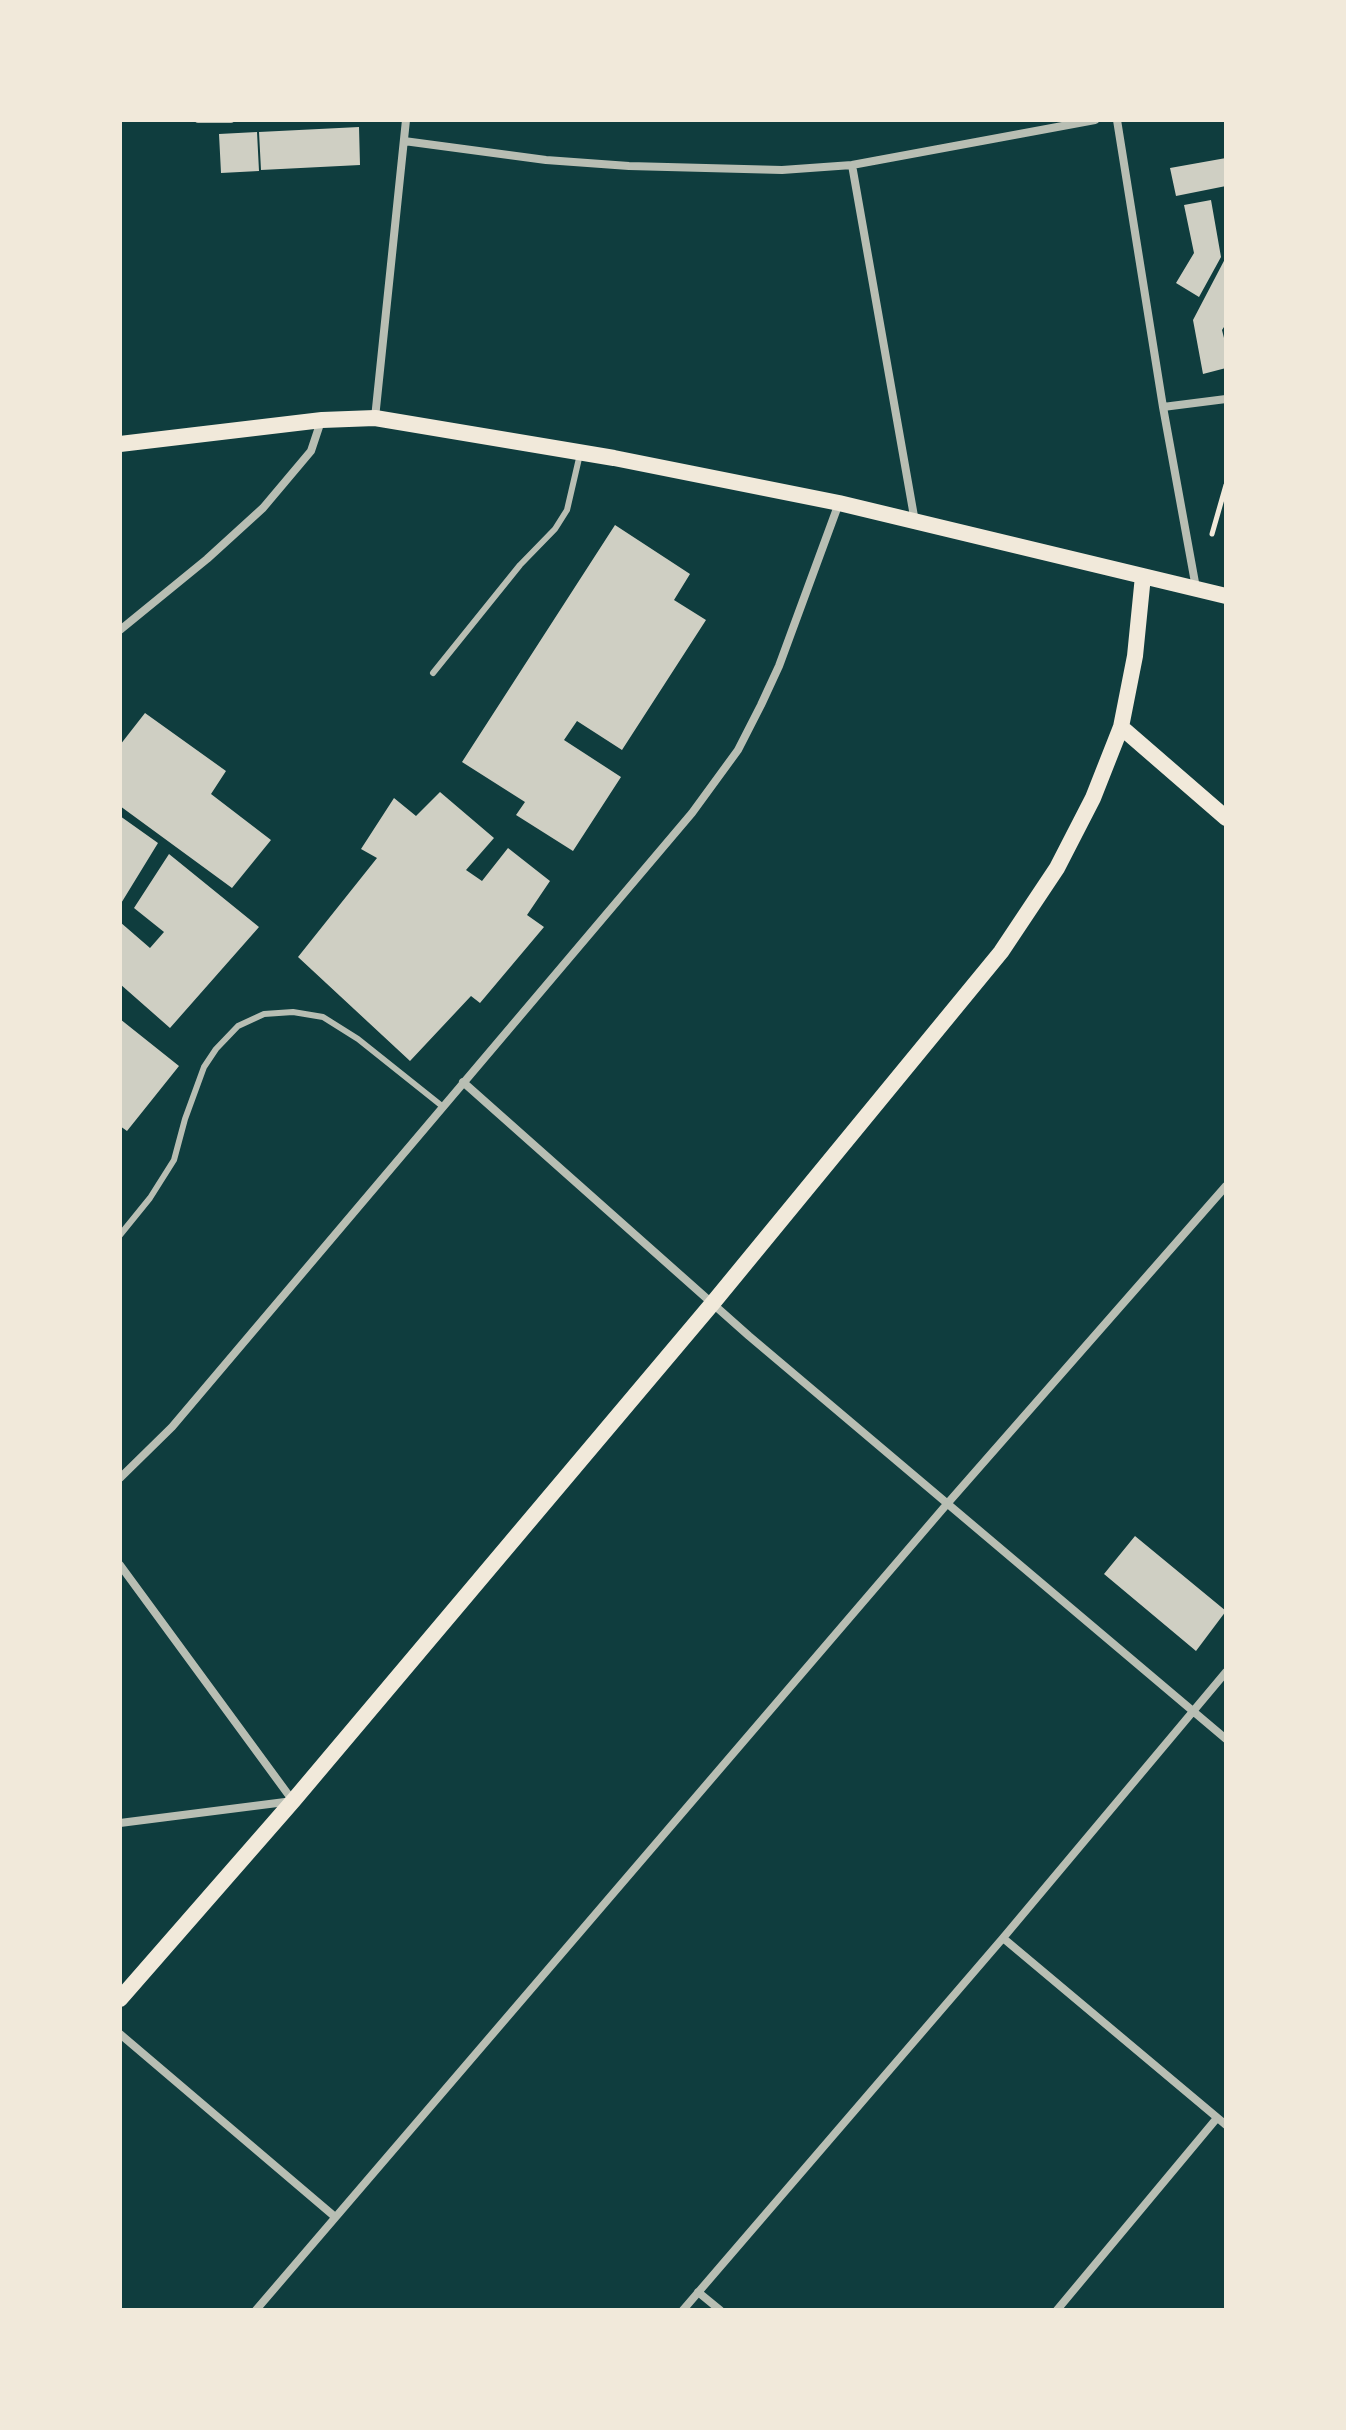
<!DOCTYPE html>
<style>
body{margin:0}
#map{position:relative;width:1346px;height:2430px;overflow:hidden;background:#0f3d3e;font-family:"Playfair Display",serif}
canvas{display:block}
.frame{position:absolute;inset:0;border:122px solid #f1e9da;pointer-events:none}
</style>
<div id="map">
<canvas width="1346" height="2430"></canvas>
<div class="frame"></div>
</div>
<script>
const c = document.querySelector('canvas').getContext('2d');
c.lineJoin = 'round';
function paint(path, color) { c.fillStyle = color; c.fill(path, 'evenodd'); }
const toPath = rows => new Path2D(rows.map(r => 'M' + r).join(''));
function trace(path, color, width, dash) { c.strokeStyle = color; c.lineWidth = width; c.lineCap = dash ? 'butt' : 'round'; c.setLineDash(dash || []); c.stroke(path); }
const building = toPath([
 [359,127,360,165,261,170,259,132],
 [257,132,259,171,221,173,219,134],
 [1226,158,1226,186,1176,196,1170,168],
 [1211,200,1221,257,1199,297,1176,283,1194,253,1184,205],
 [1226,257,1226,324,1222,330,1226,346,1226,368,1203,374,1193,320],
 [615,525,690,574,674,600,706,620,622,750,577,721,564,740,621,777,573,851,516,815,525,802,462,762],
 [145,713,226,771,211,794,271,840,232,888,120,806,120,745],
 [440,792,494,838,466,870,482,881,508,848,550,881,527,915,544,927,480,1003,471,996,410,1061,298,957,377,858,361,849,394,798,416,816],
 [120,816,158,843,120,905],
 [169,854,259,927,170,1028,120,984,120,922,150,948,164,932,134,908],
 [120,1019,179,1066,127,1131,120,1126],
 [1135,1536,1226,1611,1196,1651,1104,1574]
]);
const path = toPath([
 [1212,534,1226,485]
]);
const service = toPath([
 [198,120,231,120],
 [433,673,520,565,555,529,567,510,580,454],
 [120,1235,150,1198,174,1160,185,1119,204,1067,216,1049,238,1026,264,1014,293,1012,323,1017,358,1039,442,1106]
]);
const minor = toPath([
 [1117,120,1163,407,1196,588],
 [404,141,546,160,629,166,782,170,852,165,1095,120],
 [852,165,915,522],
 [1163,407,1226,399],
 [375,418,406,120],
 [120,630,207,559,263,508,311,451,321,421],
 [463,1082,749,1336,1226,1739],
 [120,1478,172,1427,692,813,738,750,761,705,779,666,839,503],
 [120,1565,293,1801,120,1823],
 [1003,1938,1226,2125],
 [120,2034,334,2216],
 [698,2292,720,2310],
 [256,2310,947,1504,1226,1186],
 [683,2310,1003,1938,1226,1672],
 [1057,2310,1217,2118]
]);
const secondary = toPath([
 [120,444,322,420,375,418,614,458,839,503,1226,596],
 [1121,727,1226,818],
 [120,1999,293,1801,712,1304,1001,952,1057,868,1093,798,1121,727,1135,656,1143,576]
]);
paint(building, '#cfcfc3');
trace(path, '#f1e9da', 5);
trace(service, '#b8beb3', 6);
trace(minor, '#b8beb3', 8);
trace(secondary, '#f1e9da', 16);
</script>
